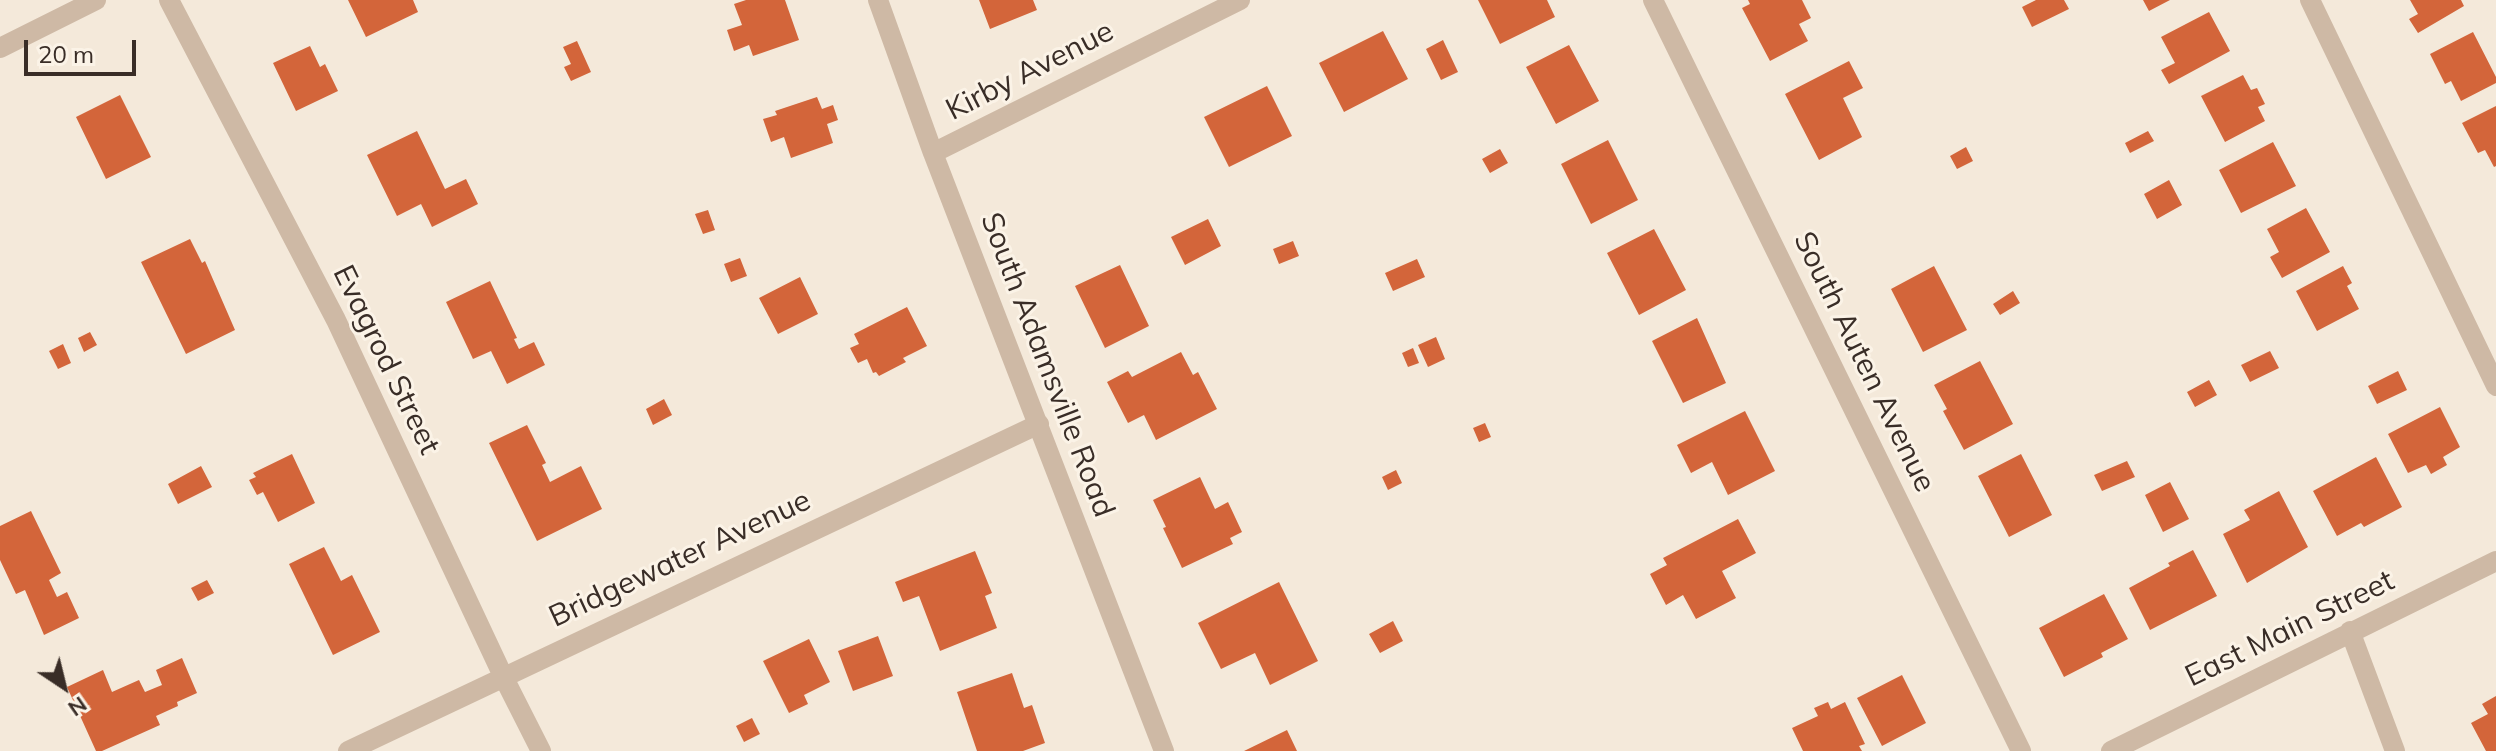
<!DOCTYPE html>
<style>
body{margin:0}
#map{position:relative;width:2496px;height:751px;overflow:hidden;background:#f4e9da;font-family:Mulish,sans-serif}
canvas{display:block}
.north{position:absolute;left:24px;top:647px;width:80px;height:80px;-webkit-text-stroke:6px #fbf3e7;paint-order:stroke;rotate:145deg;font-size:22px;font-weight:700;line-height:32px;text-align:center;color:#392d27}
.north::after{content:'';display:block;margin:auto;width:28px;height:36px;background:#392d27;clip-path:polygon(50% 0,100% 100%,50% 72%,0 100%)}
.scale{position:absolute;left:24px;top:40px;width:112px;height:36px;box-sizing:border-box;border:4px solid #392d27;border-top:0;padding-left:10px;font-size:24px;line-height:28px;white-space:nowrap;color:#392d27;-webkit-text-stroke:6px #fbf3e7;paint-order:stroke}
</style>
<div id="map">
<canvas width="2496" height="751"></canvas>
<div class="north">N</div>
<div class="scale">20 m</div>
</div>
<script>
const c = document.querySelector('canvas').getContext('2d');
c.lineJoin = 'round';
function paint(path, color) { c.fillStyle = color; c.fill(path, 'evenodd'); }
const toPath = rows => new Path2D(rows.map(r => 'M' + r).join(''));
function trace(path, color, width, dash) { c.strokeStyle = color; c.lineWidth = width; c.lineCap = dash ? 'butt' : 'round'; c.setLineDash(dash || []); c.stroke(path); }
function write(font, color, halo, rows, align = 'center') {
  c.font = font + ' Mulish,sans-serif'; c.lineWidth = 6; c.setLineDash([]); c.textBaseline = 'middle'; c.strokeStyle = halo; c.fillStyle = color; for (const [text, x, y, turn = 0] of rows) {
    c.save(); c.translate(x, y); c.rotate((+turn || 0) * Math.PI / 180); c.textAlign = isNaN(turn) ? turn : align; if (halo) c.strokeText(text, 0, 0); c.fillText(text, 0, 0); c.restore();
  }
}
const building = toPath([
 [348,0,413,0,418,12,366,37],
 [746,0,785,0,799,40,753,56,749,45,734,51,727,30,742,25,734,4],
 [979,0,1033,0,1037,10,990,29],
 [1478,0,1547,0,1555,17,1500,44],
 [1748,0,1802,0,1811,18,1799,24,1808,41,1770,61,1742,8,1750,4],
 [2036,0,2064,0,2069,9,2032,27,2022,7],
 [2143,0,2170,0,2149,11],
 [2410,0,2461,0,2464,6,2418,33,2409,19,2418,14],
 [2209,12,2230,51,2169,84,2161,70,2175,63,2161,37],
 [1383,31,1408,79,1344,112,1319,63],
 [2473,32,2496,77,2496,83,2461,101,2451,81,2445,84,2430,54],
 [1443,40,1458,72,1441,80,1426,49],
 [577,41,591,72,571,81,564,67,571,64,563,47],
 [1569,45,1599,101,1556,124,1526,67],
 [310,46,320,67,325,64,338,91,296,111,273,63],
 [1849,61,1863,88,1843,98,1862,137,1819,160,1785,94],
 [2243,75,2251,90,2257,88,2265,104,2258,107,2265,121,2225,142,2201,96],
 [1267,86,1292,136,1229,167,1204,117],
 [120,95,151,157,106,179,76,117],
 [817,97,822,109,833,105,838,120,827,124,833,143,791,158,784,137,771,142,763,119,777,115,775,111],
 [2496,106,2496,166,2494,167,2485,150,2478,153,2462,123],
 [417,131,445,189,466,179,478,204,432,227,421,204,397,216,367,155],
 [2148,131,2154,141,2130,153,2125,143],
 [1608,140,1638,200,1591,224,1561,164],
 [2273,142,2296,186,2241,213,2219,170],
 [1966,147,1973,161,1957,169,1950,156],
 [1500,149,1508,163,1490,173,1482,159],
 [2169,180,2182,205,2157,219,2144,194],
 [2306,208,2330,252,2282,278,2270,257,2279,252,2267,229],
 [708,210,715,230,703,234,695,214],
 [1208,219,1221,246,1185,265,1171,237],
 [1654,229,1686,290,1639,315,1607,253],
 [190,239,202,263,205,261,235,330,186,354,141,262],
 [1293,241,1299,256,1279,264,1273,249],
 [740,258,747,276,731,282,724,264],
 [1417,259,1425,277,1393,291,1385,273],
 [1120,265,1149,326,1105,348,1075,286],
 [1934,266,1967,330,1923,352,1891,289],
 [2343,266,2352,283,2347,286,2359,309,2317,331,2296,291],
 [800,277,818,314,778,334,759,298],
 [490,281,517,338,514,339,519,349,534,342,545,365,507,384,491,351,473,359,446,302],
 [2013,291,2020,303,2000,315,1993,304],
 [907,307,927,346,903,358,906,362,879,376,876,372,873,373,867,359,858,363,850,348,859,344,854,334],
 [1697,318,1726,383,1683,403,1652,341],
 [90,332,97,345,84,352,78,338],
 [1436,337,1445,359,1428,367,1418,345],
 [63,344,71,363,58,369,49,351],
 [1413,348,1419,363,1408,367,1402,353],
 [2270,351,2279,368,2250,382,2241,365],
 [1181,352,1193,375,1198,372,1217,409,1156,440,1144,415,1128,423,1107,382,1128,371,1132,377],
 [1980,361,2013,424,1964,450,1943,411,1947,409,1934,385],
 [2398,371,2407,390,2377,404,2368,386],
 [2209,380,2217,395,2195,407,2187,392],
 [664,399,672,415,653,425,646,409],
 [2440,407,2460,447,2443,457,2447,465,2431,474,2426,465,2408,473,2388,434],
 [1745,411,1775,471,1728,495,1712,462,1691,473,1677,445],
 [1485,423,1491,437,1479,442,1473,428],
 [527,425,546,463,542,465,550,482,581,466,602,509,537,541,489,443],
 [292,454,315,503,278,522,263,492,257,495,249,480,256,477,253,473],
 [2021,454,2052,515,2009,537,1978,476],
 [2376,457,2402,507,2364,527,2361,523,2337,536,2313,491],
 [2127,461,2135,477,2102,491,2094,475],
 [201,466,212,487,178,504,168,484],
 [1396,470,1402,483,1388,490,1382,477],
 [1200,477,1215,509,1228,502,1242,532,1230,538,1233,544,1182,568,1163,528,1166,527,1153,500],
 [2170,482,2189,519,2163,532,2145,495],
 [2279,491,2308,547,2247,583,2223,534,2250,520,2244,510],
 [31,511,61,573,49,580,57,597,67,592,79,618,44,635,25,590,16,594,0,560,0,526],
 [1738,519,1756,553,1722,571,1736,598,1696,619,1683,595,1666,605,1650,574,1667,565,1663,558],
 [324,547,341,581,352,575,380,632,333,655,289,564],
 [2193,550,2217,596,2150,630,2129,588,2170,566,2168,563],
 [975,551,992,593,985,596,997,628,940,651,919,596,903,602,895,582],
 [207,580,214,593,198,601,191,588],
 [1279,582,1318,661,1270,685,1255,653,1221,669,1198,623],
 [2104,594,2128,639,2101,653,2103,657,2064,677,2039,628],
 [1393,621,1403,641,1380,653,1369,634],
 [878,636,893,676,853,691,838,651],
 [809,639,830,682,804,695,808,704,789,713,763,661],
 [182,658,197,693,177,702,178,706,156,716,160,725,102,751,96,751,67,687,103,670,112,692,139,680,145,692,162,685,156,670],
 [1012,673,1024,708,1032,705,1045,743,1023,751,977,751,957,692],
 [1902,675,1926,723,1882,746,1857,698],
 [2496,696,2496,751,2486,751,2471,723,2488,714,2482,704],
 [1828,702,1831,709,1845,702,1865,744,1859,746,1862,751,1803,751,1792,728,1818,716,1814,708],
 [752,718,760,734,744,742,736,726],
 [1287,730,1297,751,1244,751]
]);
const minor = toPath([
 [169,0,336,320,503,676,541,751],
 [878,0,933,153,1164,751],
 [1653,0,2021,751],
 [2310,0,2496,386],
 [0,48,96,0],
 [933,153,1240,0],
 [2350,631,2395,751],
 [348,751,1039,424],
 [2111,751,2496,561]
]);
const streetNames = [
 ["Kirby Avenue",1030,71,-27],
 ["Evagrod Street",386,360,64],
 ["South Auten Avenue",1864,362,64],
 ["South Adamsville Road",1047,365,69],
 ["Bridgewater Avenue",680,559,-25],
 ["East Main Street",2290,629,-26]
];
paint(building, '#d3653a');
trace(minor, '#ceb9a5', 20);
write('30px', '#392d27', '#fbf3e7', streetNames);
</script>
